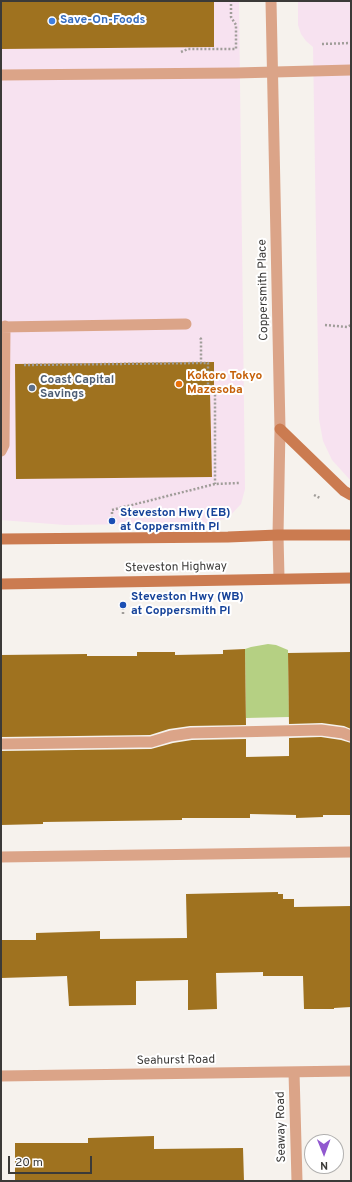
<!DOCTYPE html>
<style>
body{margin:0}
#map{position:relative;width:352px;height:1182px;overflow:hidden;background:#f6f2ed;font-family:Overpass,sans-serif}
canvas{display:block}
.frame{position:absolute;inset:0;border:2px solid #3b3a38;pointer-events:none}
.north{position:absolute;left:304px;top:1134px;width:40px;height:40px;box-sizing:border-box;background:#fff;border:1px solid #b1b0af;border-radius:50%;rotate:179deg;font-size:11px;font-weight:700;line-height:16px;text-align:center;color:#3b3a38}
.north::after{content:'';display:block;margin:auto;width:14px;height:18px;background:#9158cf;clip-path:polygon(50% 0,100% 100%,50% 72%,0 100%)}
.scale{position:absolute;left:8px;top:1156px;width:84px;height:18px;box-sizing:border-box;border:2px solid #3b3a38;border-top:0;padding-left:5px;font-size:12px;line-height:14px;white-space:nowrap;color:#3b3a38;-webkit-text-stroke:3px #fff;paint-order:stroke}
</style>
<div id="map">
<canvas width="352" height="1182"></canvas>
<div class="frame"></div>
<div class="north">N</div>
<div class="scale">20 m</div>
</div>
<script>
const c = document.querySelector('canvas').getContext('2d');
c.lineJoin = 'round';
function paint(path, color) { c.fillStyle = color; c.fill(path, 'evenodd'); }
const toPath = rows => new Path2D(rows.map(r => 'M' + r).join(''));
function trace(path, color, width, dash) { c.strokeStyle = color; c.lineWidth = width; c.lineCap = dash ? 'butt' : 'round'; c.setLineDash(dash || []); c.stroke(path); }
function write(font, color, halo, rows, align = 'center') {
  c.font = font + ' Overpass,sans-serif'; c.lineWidth = 4; c.setLineDash([]); c.textBaseline = 'middle'; c.strokeStyle = halo; c.fillStyle = color; for (const [text, x, y, turn = 0] of rows) {
    c.save(); c.translate(x, y); c.rotate((+turn || 0) * Math.PI / 180); c.textAlign = isNaN(turn) ? turn : align; if (halo) c.strokeText(text, 0, 0); c.fillText(text, 0, 0); c.restore();
  }
}
const commercial = toPath([
 [1,1,239,1,245,489,241,504,228,518,207,523,65,525,1,520],
 [298,1,351,1,351,481,332,460,323,441,319,419,313,47,306,41,301,34,298,25]
]);
const green = toPath([
 [268,644,276,645,288,650,289,717,246,718,245,649,251,647]
]);
const building = toPath([
 [1,1,214,1,214,47,1,49],
 [214,362,214,392,210,392,212,477,16,479,15,364],
 [245,649,246,725,190,726,169,729,150,735,1,737,1,655,87,654,87,656,137,656,137,652,175,652,175,655,223,654,223,650],
 [351,652,351,729,344,726,322,723,289,724,288,653],
 [321,737,341,740,351,743,351,815,323,815,323,817,296,818,296,815,250,814,250,818,182,818,182,820,43,822,43,824,1,825,1,751,151,749,173,743,192,740,246,739,246,757,289,756,289,738],
 [278,892,278,894,283,894,283,899,294,899,294,907,351,906,351,1007,334,1008,334,1009,304,1009,303,976,263,976,263,972,216,973,217,1009,188,1010,188,980,136,981,136,1005,69,1006,67,976,1,978,1,940,36,940,36,933,100,931,100,939,187,938,186,894],
 [154,1136,154,1149,243,1148,244,1181,15,1181,15,1143,88,1143,88,1138]
]);
const path = toPath([
 [322,44,351,43],
 [181,52,188,49,236,49,236,25,231,17,231,1],
 [325,325,347,327,351,325],
 [200,338,201,339,201,363,208,363,208,385,215,389,215,484],
 [24,365,201,363],
 [314,495,320,498],
 [112,518,112,510,215,484,239,483],
 [123,614,123,605]
]);
const service = toPath([
 [1,75,236,73,351,70],
 [1,327,186,324],
 [1,451,4,445,5,326],
 [1,744,140,742,151,742,171,736,191,733,321,730,343,733,351,736],
 [1,857,351,852]
]);
const minor = toPath([
 [271,1,280,429,278,535,279,578],
 [294,1072,297,1181],
 [1,1076,351,1071]
]);
const secondary = toPath([
 [280,429,344,491,351,495],
 [1,539,228,537,278,535,351,535],
 [1,584,351,578]
]);
const markers = [
 [52,21,4,"#3f7fe0"],
 [179,384,4,"#e8710a"],
 [32,388,4,"#5c6f8a"],
 [112,521,4,"#1a4fb4"],
 [123,605,4,"#1a4fb4"]
];
const shopNames = [
 ["Save-On-Foods",60,21]
];
const streetNames = [
 ["Coppersmith Place",264,290,-91],
 ["Steveston Highway",176,568,-1],
 ["Seahurst Road",176,1061,-1],
 ["Seaway Road",282,1127,-91]
];
const foodNames = [
 ["Kokoro Tokyo",187,377],
 ["Mazesoba",187,391]
];
const serviceNames = [
 ["Coast Capital",40,381],
 ["Savings",40,395]
];
const transitNames = [
 ["Steveston Hwy (EB)",120,514],
 ["at Coppersmith Pl",120,528],
 ["Steveston Hwy (WB)",131,598],
 ["at Coppersmith Pl",131,612]
];
paint(commercial, '#f7e2f0');
paint(green, '#b5d083');
paint(building, '#9f721f');
trace(path, '#a09d99', 2.5, [2, 2]);
trace(service, '#dba488', 11);
trace(minor, '#dba488', 11);
trace(secondary, '#cb7b50', 11);
for (const [x, y, r, color] of markers) { const dot = new Path2D(); dot.arc(x, y, r, 0, 2 * Math.PI); c.fillStyle = color; c.fill(dot); trace(dot, '#fff', 1.5); }
write('bold 12px', '#366cbe', '#fff', shopNames, 'left');
write('12px', '#3b3a38', '#fff', streetNames);
write('bold 12px', '#c56008', '#fff', foodNames, 'left');
write('bold 12px', '#4e5e75', '#fff', serviceNames, 'left');
write('bold 12px', '#164399', '#fff', transitNames, 'left');
</script>
